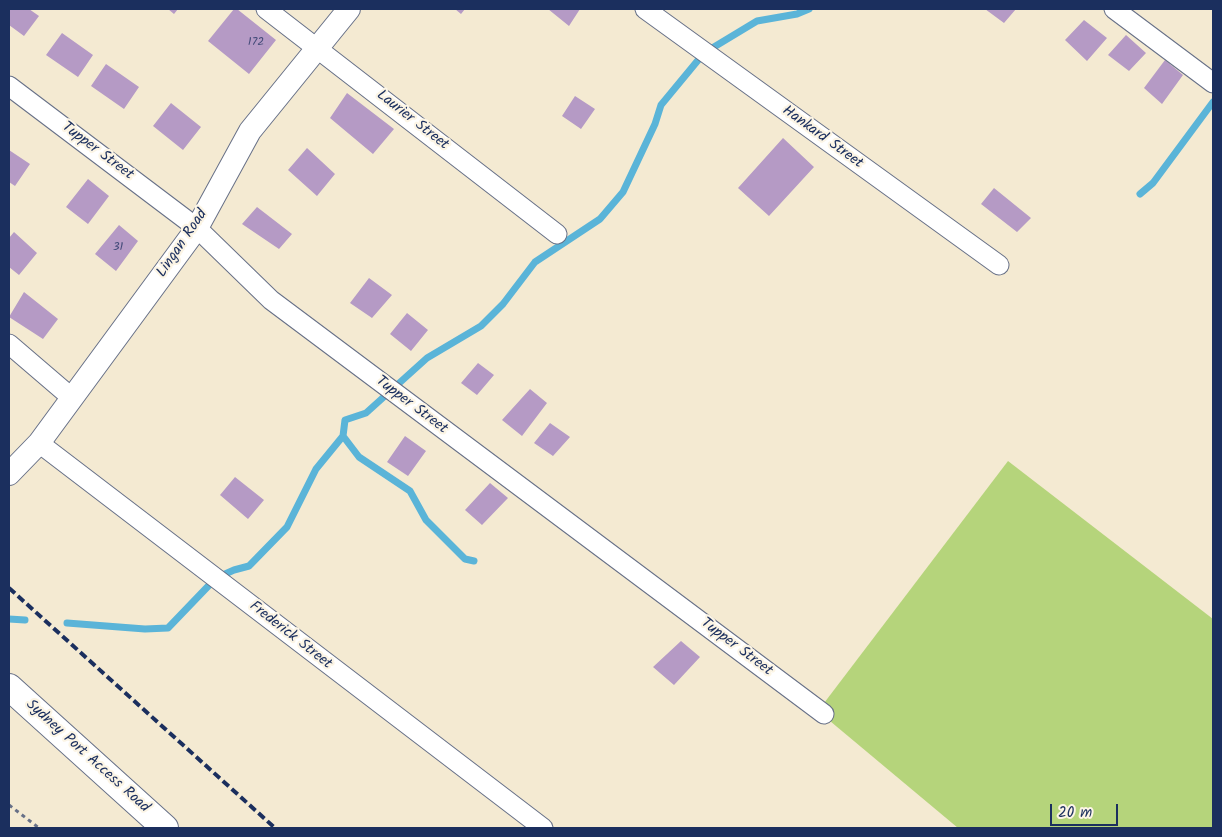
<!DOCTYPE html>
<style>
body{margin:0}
#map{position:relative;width:1222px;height:837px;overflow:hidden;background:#f4ead2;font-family:Kalam,sans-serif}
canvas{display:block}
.frame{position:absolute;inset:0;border:10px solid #1b2f5e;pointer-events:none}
.scale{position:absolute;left:1050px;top:804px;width:68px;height:22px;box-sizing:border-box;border:2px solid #1b2f5e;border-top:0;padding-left:6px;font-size:15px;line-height:18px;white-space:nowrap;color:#1b2f5e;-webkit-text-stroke:4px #fcf5e5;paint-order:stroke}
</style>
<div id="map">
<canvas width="1222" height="837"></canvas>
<div class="frame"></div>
<div class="scale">20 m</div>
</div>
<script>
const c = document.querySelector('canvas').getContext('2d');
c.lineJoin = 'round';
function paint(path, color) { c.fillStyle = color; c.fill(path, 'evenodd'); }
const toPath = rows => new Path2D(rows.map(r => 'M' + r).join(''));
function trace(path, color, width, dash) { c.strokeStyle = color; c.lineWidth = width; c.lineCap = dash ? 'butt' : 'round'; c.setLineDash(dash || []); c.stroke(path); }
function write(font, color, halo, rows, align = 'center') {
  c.font = font + ' Kalam,sans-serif'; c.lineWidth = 4.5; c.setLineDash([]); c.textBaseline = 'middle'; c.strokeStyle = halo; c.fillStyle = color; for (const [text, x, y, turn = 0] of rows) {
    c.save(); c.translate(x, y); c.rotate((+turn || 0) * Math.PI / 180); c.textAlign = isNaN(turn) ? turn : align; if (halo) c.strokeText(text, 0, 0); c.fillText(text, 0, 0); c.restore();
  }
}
const green = toPath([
 [1008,461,1213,619,1213,828,958,828,818,711]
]);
const stream = toPath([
 [1140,194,1153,183,1213,102],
 [474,561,465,559,426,520,410,491,359,457,343,436,345,420,366,413,427,358,481,326,503,304,535,262,600,219,623,192,655,124,661,105,704,53,757,21,797,14,809,9],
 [9,619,25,620],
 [67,623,145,629,168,628,216,578,234,570,249,566,287,527,316,469,343,436]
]);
const building = toPath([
 [9,9,29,9,39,16,24,36,9,25],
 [168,9,178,9,174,14],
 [234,9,237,9,276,40,249,74,208,41],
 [455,9,465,9,461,14],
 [548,9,580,9,569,26],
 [985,9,1016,9,1004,23],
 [1084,20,1107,38,1087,61,1065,40],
 [62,33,93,55,78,77,46,55],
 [1126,35,1146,53,1129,71,1108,55],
 [1165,60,1183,75,1162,104,1144,88],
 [106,64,139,87,124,109,91,86],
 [347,93,394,129,373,154,330,118],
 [575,96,595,109,581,129,562,116],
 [171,103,201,127,183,150,153,126],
 [783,138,814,167,769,216,738,188],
 [307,148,335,174,317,196,288,170],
 [9,150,30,164,15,186,9,182],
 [88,179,109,196,88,224,66,207],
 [994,188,1031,218,1017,232,981,204],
 [257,207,292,234,279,249,242,224],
 [119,225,138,241,116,271,95,254],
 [14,232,37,253,19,275,9,267,9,238],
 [369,278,392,295,372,318,350,303],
 [24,292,58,319,43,339,9,317],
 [407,313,428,330,411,351,390,334],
 [478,363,494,375,477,395,461,383],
 [530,389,547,403,522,436,502,420],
 [550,423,570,437,553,456,534,443],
 [405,436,426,451,408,476,387,462],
 [235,477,264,500,248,519,220,495],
 [490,483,508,498,482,525,465,510],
 [681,641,700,657,674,685,653,667]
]);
const path = toPath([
 [9,805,39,828]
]);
const minor = toPath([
 [266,9,557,234],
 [645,9,999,265],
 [1114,9,1213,83],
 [9,86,197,228,271,300,824,714],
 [9,344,72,398],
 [39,443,543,828]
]);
const tertiary = toPath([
 [9,474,39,443,197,228,250,131,349,9]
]);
const secondary = toPath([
 [9,687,165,828]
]);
const rail = toPath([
 [9,588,275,828]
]);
const numberNames = [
 ["172",256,43],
 ["31",118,248]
];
const streetNames = [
 ["Laurier Street",412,121,38],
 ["Hankard Street",822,138,36],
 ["Tupper Street",97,152,37],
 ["Lingan Road",183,244,-56],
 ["Tupper Street",411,406,37],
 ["Frederick Street",290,636,38],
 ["Tupper Street",736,648,37],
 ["Sydney Port Access Road",87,757,42]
];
paint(green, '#b5d47b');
trace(stream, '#5ab4d8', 7);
paint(building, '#b59ac5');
trace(minor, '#677087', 21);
trace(tertiary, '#677087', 24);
trace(secondary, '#677087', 28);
trace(path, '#677087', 3, [4, 4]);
trace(minor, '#fff', 19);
trace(tertiary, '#fff', 22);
trace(secondary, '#fff', 26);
trace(rail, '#1b2f5e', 4, [8, 4]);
write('12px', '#424a78', null, numberNames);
write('15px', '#1b2f5e', '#fcf5e5', streetNames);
</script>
